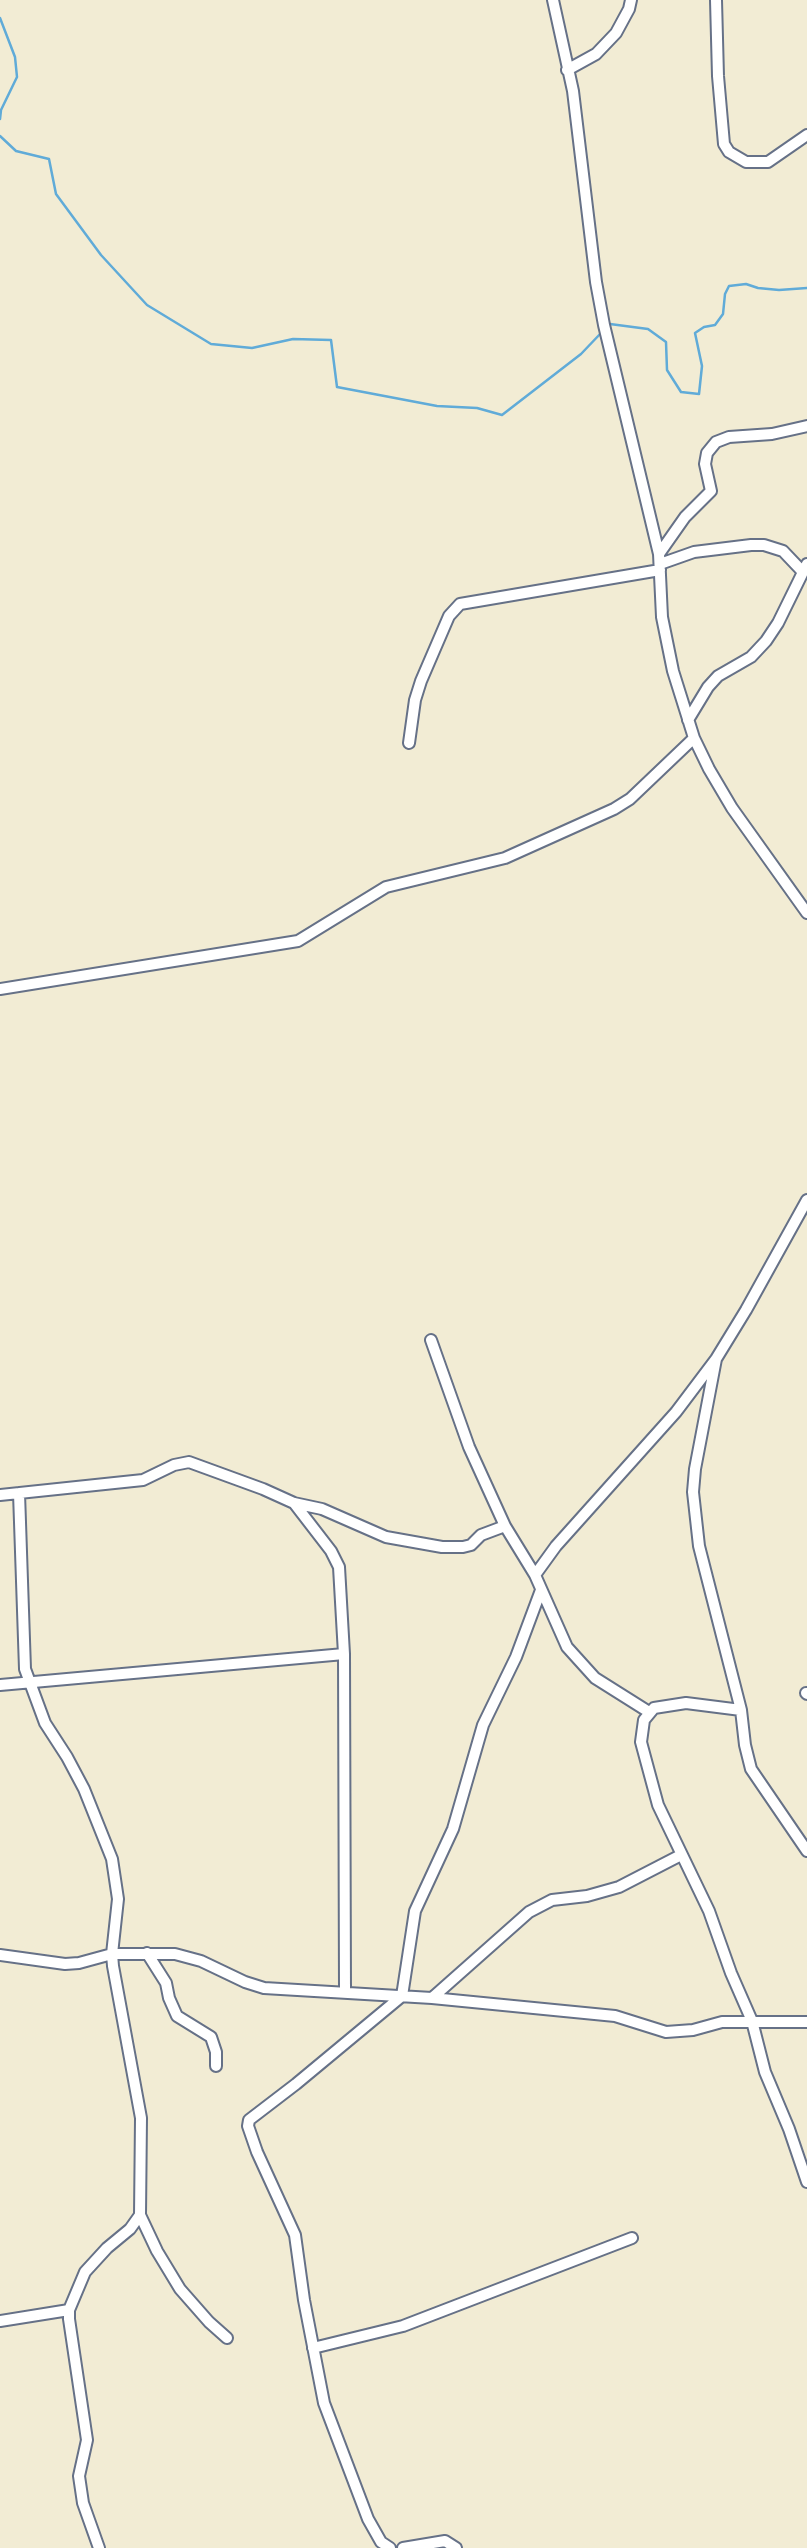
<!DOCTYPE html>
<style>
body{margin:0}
canvas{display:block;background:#f2ecd4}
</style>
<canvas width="807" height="2548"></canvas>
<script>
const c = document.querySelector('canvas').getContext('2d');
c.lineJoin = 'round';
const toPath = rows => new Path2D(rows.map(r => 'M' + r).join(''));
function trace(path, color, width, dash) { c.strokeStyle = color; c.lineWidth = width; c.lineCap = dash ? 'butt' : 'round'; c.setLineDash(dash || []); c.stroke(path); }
const stream = toPath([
 [0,18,15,57,17,77,1,110,0,119],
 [0,136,16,151,49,159,56,194,101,255,147,305,211,344,252,348,293,339,331,340,337,387,437,406,477,408,502,415,581,354,601,333],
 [608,326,610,324,648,329,666,342,667,370,681,392,699,394,702,366,695,333,704,327,715,325,723,314,725,294,729,286,746,284,758,288,779,290,807,288]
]);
const street = toPath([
 [553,0,573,91,596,282,604,325,659,554,662,617,673,671,694,738,709,769,732,808,807,913],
 [716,0,718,76,724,144,729,152,746,162,768,162,807,135],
 [567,70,596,54,616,33,629,9,631,0],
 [659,554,685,517,711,491,705,464,707,453,716,442,729,437,772,434,807,426],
 [660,564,694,552,751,545,764,545,783,551,802,571],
 [688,720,708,687,718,676,751,657,766,641,778,623,807,564],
 [409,743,415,700,421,681,449,616,460,604,660,570],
 [0,989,298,941,386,887,505,858,614,809,630,799,694,738],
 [431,1340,469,1447,505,1526,535,1575,567,1647,595,1678,649,1712],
 [716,1359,695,1469,693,1492,699,1546,741,1710,745,1745,751,1769,807,1851],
 [19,1493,25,1669,45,1723,67,1757,84,1789,112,1859,118,1899,112,1954,113,1966,141,2118,140,2215,157,2251,180,2289,209,2322,227,2338],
 [0,1495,143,1480,174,1465,189,1462,263,1489,294,1503,322,1509,386,1537,442,1547,463,1547,471,1545,481,1535,505,1526],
 [294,1503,331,1551,339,1567,344,1654,345,1991],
 [535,1575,556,1546,676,1412,716,1359,746,1310,807,1200],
 [0,1685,344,1654],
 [806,1693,807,1694],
 [741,1710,686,1703,654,1708,644,1720,641,1742,658,1805,709,1911,731,1973,752,2021,765,2072,789,2129,807,2182],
 [147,1953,166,1983,169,1998,177,2016,211,2037,216,2052,216,2066],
 [0,1955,65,1964,79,1963,112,1954,175,1954,201,1961,245,1982,264,1988,432,1998,615,2016,666,2032,693,2030,722,2022,807,2022],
 [432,1998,529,1912,552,1900,587,1896,619,1887,681,1855],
 [0,2321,69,2310],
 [313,2348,403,2326,632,2238],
 [99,2548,83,2503,79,2476,87,2440,69,2319,69,2310,85,2272,107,2248,130,2229,140,2215],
 [390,2548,381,2542,368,2519,324,2403,304,2300,295,2235,257,2152,248,2126,249,2120,296,2084,402,1996,415,1911,453,1829,483,1725,516,1657,541,1590],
 [403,2548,445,2541,456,2548]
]);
trace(stream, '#60abd8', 2.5);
trace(street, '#667187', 14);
trace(street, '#fff', 10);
</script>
